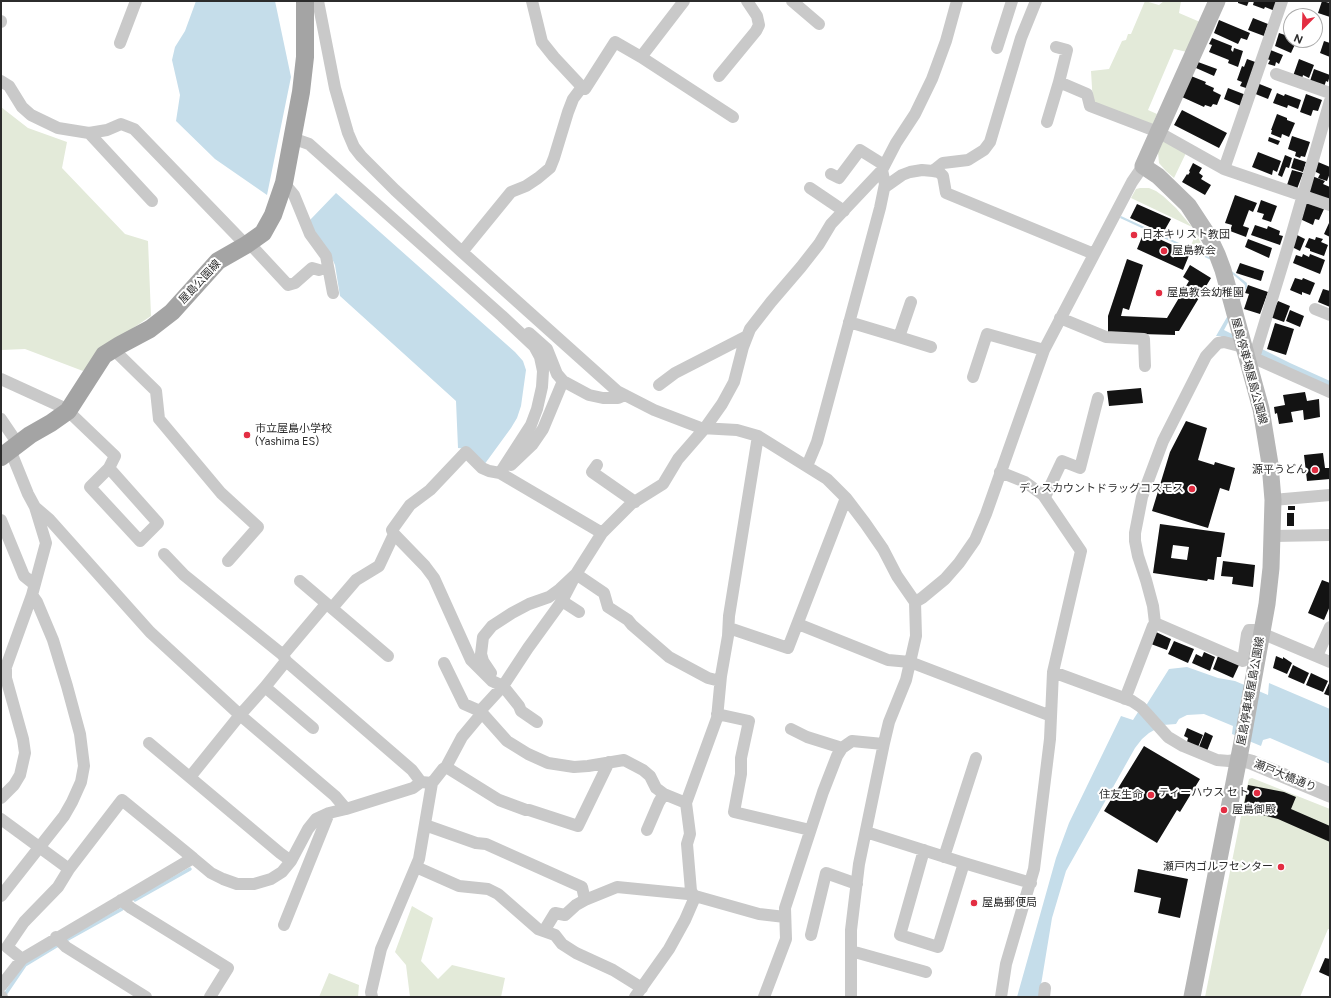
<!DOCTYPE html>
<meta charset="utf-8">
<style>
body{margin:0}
#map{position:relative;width:1331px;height:998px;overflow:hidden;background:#fff;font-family:Figtree,sans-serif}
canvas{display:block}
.frame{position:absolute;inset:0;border:2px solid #2c2c2c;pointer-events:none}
.north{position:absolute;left:1283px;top:8px;width:40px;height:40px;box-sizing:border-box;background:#fff;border:1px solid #ababab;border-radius:50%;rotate:203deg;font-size:11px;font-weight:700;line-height:16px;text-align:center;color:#2c2c2c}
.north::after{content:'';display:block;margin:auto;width:14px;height:18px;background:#e32d42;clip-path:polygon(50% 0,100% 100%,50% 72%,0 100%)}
</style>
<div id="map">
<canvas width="1331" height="998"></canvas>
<div class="frame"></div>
<div class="north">N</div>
</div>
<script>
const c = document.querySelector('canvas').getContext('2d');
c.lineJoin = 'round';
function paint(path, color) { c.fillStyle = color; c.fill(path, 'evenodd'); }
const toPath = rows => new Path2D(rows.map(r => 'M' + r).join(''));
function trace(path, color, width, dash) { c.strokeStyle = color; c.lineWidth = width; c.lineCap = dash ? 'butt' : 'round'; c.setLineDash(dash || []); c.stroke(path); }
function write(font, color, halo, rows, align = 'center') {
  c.font = font + ' Figtree,"Noto Sans JP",sans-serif'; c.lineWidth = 4; c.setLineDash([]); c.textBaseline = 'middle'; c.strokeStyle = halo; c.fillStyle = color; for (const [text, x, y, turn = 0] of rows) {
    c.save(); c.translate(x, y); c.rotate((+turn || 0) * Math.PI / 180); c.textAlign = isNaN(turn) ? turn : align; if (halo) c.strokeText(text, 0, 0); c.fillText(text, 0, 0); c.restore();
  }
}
const green = toPath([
 [1145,1,1159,5,1164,1,1181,1,1179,13,1200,22,1187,52,1174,49,1148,110,1157,114,1152,126,1093,104,1091,71,1109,69,1122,41,1126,40,1128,34,1131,34],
 [1,107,28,128,67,142,62,168,125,234,148,241,151,316,105,347,83,371,25,349,1,350],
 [1164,140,1186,153,1174,178,1166,171,1159,163,1158,152],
 [1140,188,1149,188,1156,191,1163,196,1176,208,1192,227,1131,198,1136,189],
 [1196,233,1204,250,1207,256,1190,248],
 [1252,778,1330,809,1330,929,1328,929,1300,997,1205,997,1245,796,1249,779],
 [412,906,433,918,421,961,438,979,452,965,505,978,501,997,410,997,406,965,395,952],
 [329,973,359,985,358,997,319,997]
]);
const water = toPath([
 [196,1,275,1,291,77,267,195,215,159,176,121,180,95,172,60,175,47,185,31],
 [336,193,515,352,523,361,526,370,521,406,517,418,511,428,484,465,469,449,458,448,456,401,340,296,335,265,329,252,314,230,310,220],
 [1121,216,1207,256,1229,269,1247,283,1247,287,1224,330,1290,363,1330,381,1330,388,1271,362,1220,336,1216,336,1245,286,1244,284,1228,270,1209,259,1120,218],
 [1187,667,1218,678,1235,681,1268,695,1269,683,1330,709,1330,764,1270,738,1263,740,1261,746,1232,734,1233,726,1204,714,1187,715,1179,719,1176,724,1163,725,1149,733,1142,739,1135,748,1066,871,1052,918,1039,997,1017,997,1056,858,1069,823,1121,716,1133,720,1140,709,1147,704,1169,669]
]);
const stream = toPath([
 [135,900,190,869],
 [68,939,122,909],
 [6,993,25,965,58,945]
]);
const building = toPath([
 [1238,1,1249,1,1247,6,1238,3],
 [1254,1,1278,1,1275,11,1265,7,1264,9,1253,5],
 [1322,1,1330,3,1330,17,1318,13],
 [1253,18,1268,24,1264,36,1248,30],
 [1219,20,1250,33,1247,40,1241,38,1238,44,1214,33],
 [1315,22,1318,23,1315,32],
 [1279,33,1291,37,1291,40,1297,40,1291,53,1275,46],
 [1212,38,1232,46,1231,50,1233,52,1234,48,1243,51,1238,67,1228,63,1229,60,1209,52,1212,45,1209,44],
 [1324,41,1330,43,1330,57,1320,53],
 [1268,49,1283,55,1279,64,1276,62,1275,66,1268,64,1270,60,1264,58],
 [1247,59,1258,63,1249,89,1240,86,1242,82,1237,80,1242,66,1244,67],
 [1299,59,1314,65,1309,78,1303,75,1302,79,1293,76],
 [1198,62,1217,69,1214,76,1196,68],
 [1314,69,1330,75,1328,82,1326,81,1324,87,1310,81],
 [1191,76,1206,82,1205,84,1214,88,1213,91,1221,95,1217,105,1213,104,1211,107,1205,105,1204,107,1182,97],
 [1257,83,1272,89,1268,99,1253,93],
 [1228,88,1246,95,1241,106,1224,99],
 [1277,93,1284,96,1285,94,1301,100,1298,109,1288,105,1287,108,1273,103],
 [1306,94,1322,100,1318,111,1313,110,1311,116,1300,112],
 [1182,110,1227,133,1219,148,1174,125],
 [1277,114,1287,118,1287,120,1295,123,1289,137,1282,134,1281,138,1271,134,1272,130,1271,130],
 [1292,136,1310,142,1305,157,1301,156,1300,158,1295,156,1296,152,1288,149],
 [1269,137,1280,141,1278,145,1268,141],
 [1258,152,1281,161,1277,172,1273,170,1272,175,1252,167],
 [1285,155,1292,158,1289,168,1286,167,1282,177,1278,175],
 [1294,158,1306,162,1303,172,1291,168],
 [1318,162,1330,167,1330,173,1327,181,1318,178,1320,174,1314,171],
 [1193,163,1202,168,1199,173,1203,176,1201,179,1211,185,1205,195,1182,182,1187,174,1188,175,1190,172,1189,171],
 [1292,170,1303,173,1297,189,1287,185],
 [1312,176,1325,181,1323,184,1330,187,1330,201,1307,193],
 [1235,195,1257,203,1253,212,1249,210,1243,226,1249,228,1246,237,1230,231,1232,225,1225,223],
 [1261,200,1277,206,1271,222,1262,219,1264,214,1257,212],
 [1307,202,1324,209,1319,220,1315,219,1313,225,1300,219],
 [1137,204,1171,219,1163,233,1130,218],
 [1329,223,1330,223,1330,237,1324,234],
 [1255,225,1267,229,1268,226,1280,231,1279,235,1283,236,1280,245,1251,235],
 [1144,232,1190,253,1183,270,1137,249],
 [1297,235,1305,239,1300,251,1292,247],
 [1316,237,1323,239,1321,242,1328,245,1324,256,1310,251,1310,249,1305,247,1309,238,1315,240],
 [1248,239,1272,248,1269,258,1245,247],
 [1303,254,1309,257,1310,254,1325,260,1320,274,1293,263,1296,255,1302,257],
 [1127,259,1143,265,1129,310,1123,308,1121,316,1167,318,1189,281,1183,277,1190,265,1211,278,1179,331,1175,331,1175,335,1108,333,1108,316],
 [1240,263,1264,271,1261,281,1236,273],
 [1295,278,1302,280,1303,278,1315,283,1310,295,1302,292,1302,295,1290,290],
 [1248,285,1268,292,1260,314,1244,309,1249,294,1245,293],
 [1323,289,1330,291,1330,307,1318,302],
 [1278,301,1290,306,1284,322,1270,317,1275,304,1276,305],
 [1290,310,1304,316,1300,327,1286,321],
 [1275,323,1294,329,1286,355,1267,349],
 [1141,388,1143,403,1109,406,1107,391],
 [1305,392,1307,401,1319,399,1320,417,1304,420,1303,410,1291,412,1293,422,1279,424,1277,413,1275,414,1274,407,1285,405,1283,395],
 [1186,421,1207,428,1198,460,1214,465,1215,462,1235,468,1229,491,1220,488,1208,528,1152,511,1170,452],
 [1323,453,1325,468,1330,468,1330,479,1307,481,1304,455],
 [1288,506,1295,506,1295,510,1288,510],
 [1287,513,1294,513,1294,526,1287,526],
 [1160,524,1225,533,1221,557,1217,557,1214,580,1208,579,1207,581,1153,573],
 [1173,545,1189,547,1187,560,1171,558],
 [1223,561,1255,565,1253,587,1232,584,1233,577,1221,576],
 [1322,580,1330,583,1330,606,1324,620,1308,613],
 [1156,632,1171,639,1167,650,1151,644],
 [1174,641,1194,649,1188,663,1168,654],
 [1204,652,1215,657,1210,671,1192,663,1196,654,1202,657],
 [1218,656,1239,665,1233,678,1213,669],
 [1276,656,1283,659,1283,657,1292,663,1287,674,1273,668],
 [1293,665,1309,673,1304,684,1288,677],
 [1311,673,1328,681,1323,692,1306,685],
 [1330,681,1330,696,1324,694],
 [1187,728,1203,735,1198,747,1187,742,1188,738,1184,736],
 [1205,732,1213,736,1207,751,1199,747],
 [1144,746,1200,779,1180,812,1177,810,1157,843,1104,811],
 [1248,785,1284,792,1296,797,1291,809,1330,826,1330,842,1278,819,1243,810],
 [1138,869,1188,879,1180,918,1158,913,1161,898,1134,892],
 [1325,958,1330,959,1330,977,1319,972]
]);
const minor = toPath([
 [318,1,335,88,348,133,354,147,361,156,395,190,462,252,617,391,654,410,701,428,737,430,758,436,827,479,846,498,865,523,883,549,897,576,915,602,916,636,906,680,889,722,884,743,859,864,851,930,851,997],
 [792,1,819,24],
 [1,21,1,22],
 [120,43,136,1],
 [1056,47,1067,50,1059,82,1087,94,1090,106,1158,132,1224,169,1330,205],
 [997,48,1012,1],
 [641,57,684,1],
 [1276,74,1330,93],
 [719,76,756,31,759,25,757,16,747,1],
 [1,81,9,86,22,107,31,115,58,128,89,133,107,130,121,124,134,129,246,245],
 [582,87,585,89,615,42,641,57,733,117],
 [1047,122,1059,82],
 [89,133,152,201],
 [292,138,309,144,502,316,534,346,540,357,543,371,542,387,537,409,531,425,500,473],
 [1224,169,1282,1],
 [933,171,939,172,943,176,946,193,1094,254],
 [831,174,839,178,860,150,884,165],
 [284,183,294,195,310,234,326,256,333,293],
 [885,187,902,175,910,172,922,170,933,171,943,163,968,160,984,150,990,142,1021,38,1036,1],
 [810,188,844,211],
 [249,243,288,285,295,283,312,268,319,270],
 [462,252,511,192,526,186,538,178,550,168,554,158,568,112,573,99,582,87,554,57,542,42,532,1],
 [1315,309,1330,315],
 [1060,318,1106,337,1144,339,1145,366],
 [849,322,899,337,911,302],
 [529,333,547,349,557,374,563,381,589,395,603,398,618,398,625,395],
 [899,337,931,347],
 [113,349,156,391,159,419,221,493,258,527,228,561],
 [1254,358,1290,240,1330,101],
 [1247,360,1254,358,1330,392],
 [973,377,987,334,1044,350],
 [1,379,60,406,68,411,115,456,109,468,90,487,140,541,158,523,109,468],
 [659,385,675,373,747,336],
 [1,419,18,444],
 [511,465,532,445,543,429,563,381],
 [597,465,592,472,635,502],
 [807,466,817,442,880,208,885,184,882,170,896,143,915,114,932,79,946,41,957,1],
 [1000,472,1025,482,1043,495,1081,551,1053,672,1050,739,1034,869,1006,964,1001,997],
 [1045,497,1062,461,1080,468,1098,398],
 [1273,500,1330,495],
 [35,507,49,519,150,632,240,715,335,796,346,809,413,788,421,782,432,783,443,769,446,767,462,737,482,713,480,711,503,686,528,648,562,601,576,574,602,533,631,504,663,484,678,459,705,428,722,404,734,382,743,347,750,329,771,302,801,267,819,244,831,224,882,170],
 [1,520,24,576,34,584],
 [1273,536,1330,535],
 [164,554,184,575,283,655],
 [300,581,388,656],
 [562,601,579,612],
 [915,602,922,598,945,579,959,563,975,540,986,514,1044,350,1132,182,1143,166],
 [332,608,356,580,379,566,394,534],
 [1155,623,1153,606,1146,580,1138,556,1135,541,1135,533,1142,497,1163,441,1206,356,1218,343,1224,342,1243,347],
 [798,624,888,660,910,662,1051,716],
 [729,628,788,648,846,498],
 [1317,656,1330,627],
 [286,661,412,770,421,782],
 [444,663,464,704,480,711],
 [1053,672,1132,701,1141,707,1168,737,1183,746,1217,760,1229,761,1239,759],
 [491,673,483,661,481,654,483,637,492,626,512,613,529,604,549,597,560,589,576,574,604,593,608,607,628,620,632,625,669,657,708,678,720,681],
 [265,687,313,728],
 [1125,699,1153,626,1155,623,1243,661,1247,634,1249,630,1254,630,1330,662],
 [482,713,507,741,528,754,548,763,574,767,588,766,624,760,643,770,650,776,656,788,664,794,659,802,647,830],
 [717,714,749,721,741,758,741,774,734,812,810,830],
 [537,722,521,711,519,706,503,686,492,681,471,660,434,578,425,566,394,534,392,530,410,505,430,490,466,452,482,468,489,471,500,473,602,533],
 [791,729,807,737,842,748],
 [149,743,280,853,291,861],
 [446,767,499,800,526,810,529,810,578,826,609,762],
 [190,777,240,715,265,687,286,661,283,655,326,604],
 [1,798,14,785,20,775,25,753,23,739,6,678,6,667,32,595,46,543,35,507,28,494,13,457,12,450],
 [686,803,717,718,721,676,728,636,729,616,758,436],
 [1,819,69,869,122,800,193,858],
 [425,825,476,843,486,844,582,887,585,900,576,905,565,915,555,913,544,931],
 [866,832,964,863,1031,883],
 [924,850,900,935,938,947,964,863],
 [944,857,976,758],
 [416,867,459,886,488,889,498,894,538,929,555,935,562,944,576,953,613,970,642,988],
 [1,896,64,816,72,802,81,782,84,766,80,734,67,686,53,640,37,602,32,595],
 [121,900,131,908,228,968,210,997],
 [585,900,617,887,688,894,759,914,785,917],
 [284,925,329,813],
 [811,935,826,873,857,884],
 [56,937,66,947,146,997],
 [851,951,926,972],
 [22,959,7,947,24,922,58,887,69,869],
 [1,986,22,959,193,858,211,873,223,879,237,884,254,884,271,879,282,872,291,861,308,829,316,819,329,813,346,809],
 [1,996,2,997],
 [372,997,371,992,381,949,419,859,432,783],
 [635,997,669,949,685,920,695,897,691,891,687,844,690,834,686,803,664,794],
 [764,997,786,939,785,908,823,792,837,756,842,748,852,741,883,744],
 [1044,997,1045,988]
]);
const tertiary = toPath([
 [1239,759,1251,762,1330,795]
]);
const secondary = toPath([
 [1192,997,1243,737,1267,604,1271,568,1273,500,1270,464,1261,409,1223,270,1217,254,1209,237,1188,205,1158,176,1143,166,1217,1]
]);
const primary = toPath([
 [1,457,30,435,51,423,68,411,104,355,120,345,150,329,172,312,218,261,246,245,263,233,273,215,284,183,301,92,305,57,305,1]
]);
const markers = [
 [1134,235,4,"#e32d42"],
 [1164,251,4,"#e32d42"],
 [1159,293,4,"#e32d42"],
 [247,435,4,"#e32d42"],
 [1315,470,4,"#e32d42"],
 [1192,489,4,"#e32d42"],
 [1257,793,4,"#e32d42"],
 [1151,795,4,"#e32d42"],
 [1224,810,4,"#e32d42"],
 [1281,867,4,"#e32d42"],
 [974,903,4,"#e32d42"]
];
const poiNames = [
 ["日本キリスト教団",1142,235],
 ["屋島教会",1172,251],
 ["屋島教会幼稚園",1167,293],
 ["市立屋島小学校",255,429],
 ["(Yashima ES)",255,442],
 ["源平うどん",1307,470,"right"],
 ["ディスカウントドラッグコスモス",1184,489,"right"],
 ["ティーハウス セト",1249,793,"right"],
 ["住友生命",1143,795,"right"],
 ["屋島御殿",1232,810],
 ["瀬戸内ゴルフセンター",1273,867,"right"],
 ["屋島郵便局",982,903]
];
const streetNames = [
 ["屋島公園線",200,282,-47],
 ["屋島停車場屋島公園線",1249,371,75],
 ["屋島停車場屋島公園線",1251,691,-80],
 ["瀬戸大橋通り",1285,776,22]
];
paint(green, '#e3ead9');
paint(water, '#c5ddea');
trace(stream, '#c5ddea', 3.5);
paint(building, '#131313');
trace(minor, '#c9c9c9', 12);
trace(tertiary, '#c9c9c9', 15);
trace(secondary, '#b6b6b6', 17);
trace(primary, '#a4a4a4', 18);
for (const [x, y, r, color] of markers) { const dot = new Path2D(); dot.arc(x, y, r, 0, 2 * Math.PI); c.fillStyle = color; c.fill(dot); trace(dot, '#fff', 1.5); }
write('11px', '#2c2c2c', '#fff', poiNames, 'left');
write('11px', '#2c2c2c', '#fff', streetNames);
</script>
